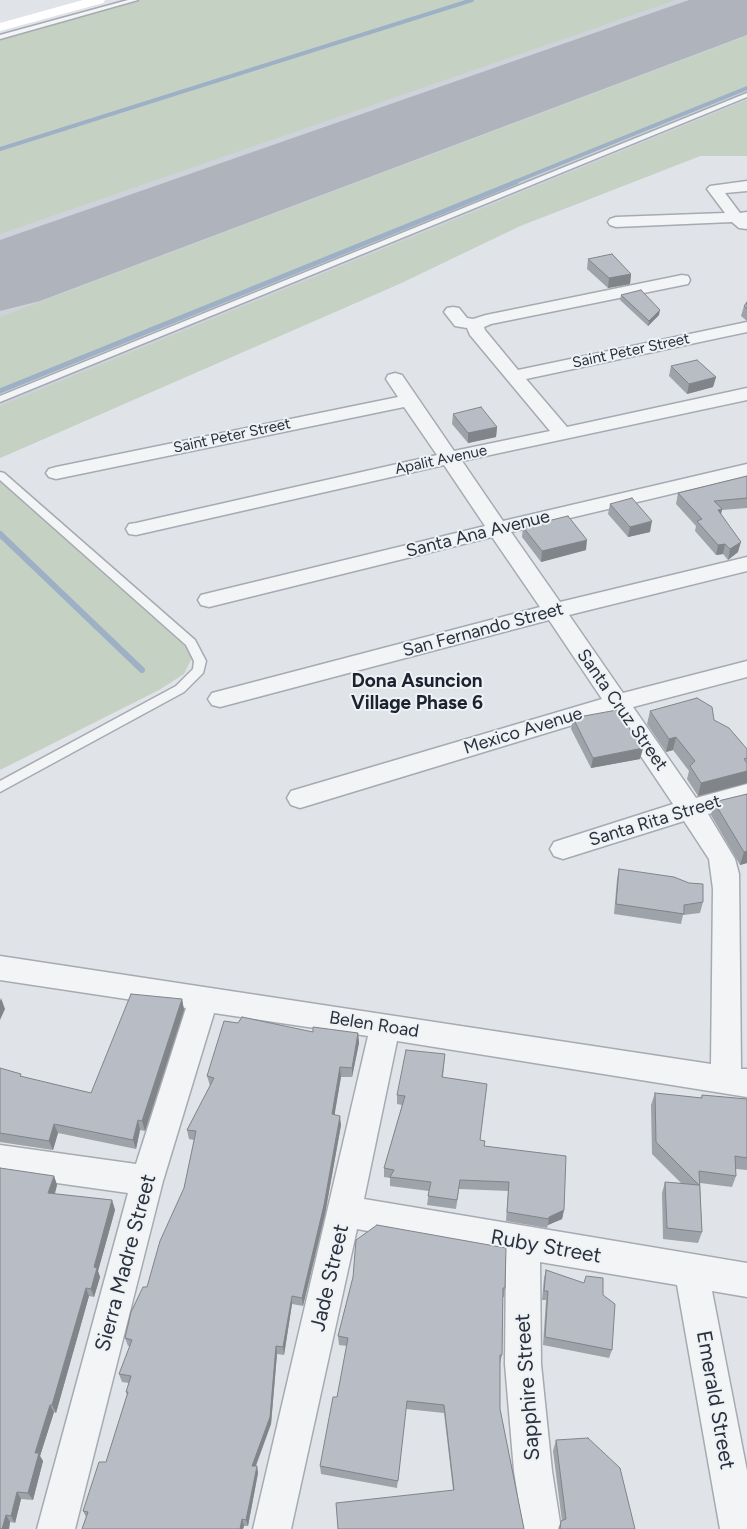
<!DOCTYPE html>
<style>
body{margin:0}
canvas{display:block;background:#e0e3e8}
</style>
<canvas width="747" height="1529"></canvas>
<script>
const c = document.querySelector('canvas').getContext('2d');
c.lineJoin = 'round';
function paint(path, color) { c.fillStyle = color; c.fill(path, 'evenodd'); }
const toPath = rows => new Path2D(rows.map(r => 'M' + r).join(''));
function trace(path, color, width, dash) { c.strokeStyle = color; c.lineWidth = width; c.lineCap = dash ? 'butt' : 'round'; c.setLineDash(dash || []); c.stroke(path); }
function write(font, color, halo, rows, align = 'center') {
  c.font = font + ' Figtree,sans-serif'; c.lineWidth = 4; c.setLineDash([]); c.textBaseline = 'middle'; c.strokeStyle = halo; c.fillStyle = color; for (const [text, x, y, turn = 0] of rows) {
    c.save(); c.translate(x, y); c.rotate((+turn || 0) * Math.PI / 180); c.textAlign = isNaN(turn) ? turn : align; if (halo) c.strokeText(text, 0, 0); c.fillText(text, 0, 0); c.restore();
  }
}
const built = toPath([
 [122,0,747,0,747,156,700,156,520,226,399,284,0,458,0,33]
]);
const green = toPath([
 [143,0,676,0,0,234,0,39],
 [747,36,747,90,0,394,0,317],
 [747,100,747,156,700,156,520,226,399,284,0,458,0,406],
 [0,478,187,645,192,658,184,674,159,690,0,770]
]);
const streamFar2 = toPath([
 [0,149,472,0],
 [512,183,747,88]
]);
const streamFar1 = toPath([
 [0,391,516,182]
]);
const stream = toPath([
 [0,534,142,670]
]);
const runway = toPath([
 [689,0,747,0,747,35,40,301,0,311,0,240,689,0]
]);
const service = toPath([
 [128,0,138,0,0,39,0,35,128,0],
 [747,93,747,97,0,402,0,396,747,93],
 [0,472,4,473,195,640,206,661,203,673,184,692,0,792,0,781,176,686,193,669,194,661,186,645,0,480,0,472]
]);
const minor = toPath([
 [747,181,747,191,725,193,740,213,747,212,747,229,739,228,732,222,616,227,610,225,608,222,610,219,616,217,725,213,707,189,710,186,747,181],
 [682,275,688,276,690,280,688,284,491,324,484,327,485,330,518,370,747,322,747,332,526,379,567,427,747,388,747,400,462,461,503,521,747,464,747,476,511,532,560,602,747,557,747,571,569,615,623,693,747,661,747,677,633,707,696,798,747,784,747,804,708,814,735,859,739,874,741,1069,747,1069,747,1097,397,1041,364,1199,747,1263,747,1297,712,1291,747,1471,747,1529,720,1529,677,1285,540,1262,541,1364,552,1471,561,1529,523,1529,514,1471,505,1364,506,1256,357,1229,291,1529,253,1529,368,1036,214,1013,163,1181,75,1529,37,1529,128,1193,0,1175,0,1145,136,1164,186,1008,0,980,0,956,711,1064,713,889,709,859,684,821,563,859,554,856,550,849,554,842,673,804,612,713,300,808,291,805,287,798,291,791,602,699,549,620,220,707,212,705,208,699,212,693,540,607,492,537,209,607,201,605,198,600,201,595,209,593,485,526,444,465,136,535,129,534,126,529,129,524,136,523,437,455,404,407,56,479,49,477,46,473,49,469,56,467,398,397,386,379,388,375,395,373,402,375,454,451,550,431,470,335,467,328,455,326,444,312,447,308,453,307,459,308,467,318,473,319,486,315,682,275]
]);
const secondary = toPath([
 [83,0,105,0,103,3,0,31,0,23,83,0]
]);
const wall = toPath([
 [588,259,631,274,630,284,608,288,587,269],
 [621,295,659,315,648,326,620,300],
 [747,302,747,321,741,316,744,306],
 [671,366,716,377,713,387,687,394,669,376],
 [453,414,497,427,496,437,468,443,452,424],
 [747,476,747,508,722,510,721,514,738,552,728,560,723,554,716,555,695,531,696,526,676,504,678,493],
 [610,504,650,532,628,537,608,514],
 [523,527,586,550,541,562,522,537],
 [650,711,714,720,747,749,747,783,698,796,687,779,689,771,673,750,666,752,647,724],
 [573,718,643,748,640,759,591,768,571,729],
 [747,794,747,863,740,865,711,815,714,802],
 [619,869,703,902,700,913,683,915,681,924,614,914,617,879],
 [182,999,184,1010,145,1131,140,1130,136,1149,58,1133,53,1150,0,1142,0,1068,23,1077,91,1093],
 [238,1023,313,1032,358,1033,359,1043,352,1077,341,1077,334,1115,341,1125,325,1214,303,1306,292,1304,284,1355,277,1354,271,1424,256,1466,257,1466,258,1473,248,1526,244,1526,243,1529,82,1529,86,1517,83,1511,106,1462,127,1395,126,1392,129,1383,122,1382,119,1374,130,1346,128,1346,125,1338,147,1287,184,1188,194,1140,189,1139,187,1130,210,1086,207,1076],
 [445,1054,443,1077,480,1140,484,1146,564,1210,562,1219,548,1225,547,1228,506,1221,508,1191,459,1189,456,1209,427,1205,429,1191,390,1186,390,1178,384,1177,384,1168,402,1105,397,1104,397,1095],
 [655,1093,701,1098,702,1095,747,1099,747,1170,736,1169,736,1176,732,1187,700,1183,702,1232,698,1243,663,1239,662,1193,665,1182,681,1183,652,1154,651,1105],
 [54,1176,57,1185,55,1194,112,1200,115,1210,98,1271,100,1277,94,1297,89,1296,56,1413,54,1412,40,1456,43,1461,33,1500,21,1499,15,1523,10,1522,9,1529,0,1529],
 [546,1270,603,1295,612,1350,609,1358,543,1345,546,1300,542,1300,544,1278],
 [353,1277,505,1288,504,1297,503,1297,502,1355,500,1364,500,1409,524,1529,453,1490,444,1413,406,1409,397,1488,321,1474,320,1466,337,1397,347,1346,339,1345,338,1336],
 [556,1440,635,1529,558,1529,561,1521,562,1521,553,1451]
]);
const shadedWall = toPath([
 [631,274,630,284,608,288,609,278],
 [660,310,659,315,648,326,649,321],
 [716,377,713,387,687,394,689,384],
 [497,427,496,437,468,443,468,433],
 [722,509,720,519,718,510],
 [652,521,650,532,628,537,630,527],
 [587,540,586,550,541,562,542,551],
 [741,542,738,552,728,560,730,549],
 [725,544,723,554,716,555,718,545],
 [676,737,673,750,666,752,669,739],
 [643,748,640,759,591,768,593,758],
 [747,771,747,783,698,796,701,783],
 [747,851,747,863,740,865,744,852],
 [1,998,5,1009,0,1020,0,1001],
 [182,999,184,1010,145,1131,142,1121],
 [358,1033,359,1043,352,1077,352,1068],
 [340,1067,341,1077,333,1124,332,1114],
 [340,1116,341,1125,325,1214,303,1306,302,1298],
 [138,1120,140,1130,136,1149,133,1140],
 [54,1124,58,1133,53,1150,49,1141],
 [54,1176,57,1185,52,1202,48,1193],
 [112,1200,115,1210,98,1271,100,1277,94,1297,91,1289,94,1267],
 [564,1210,562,1219,548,1225,549,1217],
 [86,1288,89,1296,56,1413,52,1405],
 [292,1296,292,1304,284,1355,283,1347],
 [276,1346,277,1354,271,1424,253,1473,252,1466],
 [50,1405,54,1412,40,1456,43,1461,33,1500,28,1493,35,1453],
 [257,1466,258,1473,248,1526,246,1520],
 [17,1492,21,1499,15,1523,11,1516],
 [6,1515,10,1522,9,1529,2,1529],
 [242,1519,244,1526,243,1529,240,1529]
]);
const building = toPath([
 [612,254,631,274,609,278,588,259,612,254],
 [641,290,660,310,649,321,621,295,641,290],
 [747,302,747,309,744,306,747,302],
 [697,360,716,377,689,384,671,366,697,360],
 [481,407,497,427,468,433,453,414,481,407],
 [747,476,747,498,714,501,722,509,718,510,741,542,730,549,725,544,718,545,697,521,702,519,678,493,747,476],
 [632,498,652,521,630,527,610,504,632,498],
 [568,516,587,540,542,551,523,527,568,516],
 [697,698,712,707,714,720,729,728,747,749,747,758,744,759,747,763,747,771,701,783,690,766,695,761,676,737,669,739,650,711,697,698],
 [617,710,643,748,593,758,573,718,617,710],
 [747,794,747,851,744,852,714,802,747,794],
 [619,869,674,877,689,883,703,884,703,902,684,905,684,914,616,904,619,869],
 [131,994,182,999,142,1121,138,1120,133,1140,54,1124,49,1141,0,1133,0,1068,21,1074,20,1076,91,1093,131,994],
 [242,1017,313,1032,313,1027,358,1033,352,1068,340,1067,332,1114,340,1116,324,1205,302,1298,292,1296,283,1347,276,1346,270,1417,252,1466,257,1466,246,1520,242,1519,240,1529,82,1529,88,1512,83,1511,99,1462,106,1462,128,1392,126,1392,131,1376,119,1374,132,1340,125,1338,131,1312,143,1287,147,1287,160,1241,184,1188,196,1131,187,1130,214,1078,207,1076,224,1021,238,1023,242,1017],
 [406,1050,445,1054,442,1077,487,1084,480,1140,485,1141,484,1146,566,1156,564,1210,549,1217,549,1219,507,1212,509,1182,460,1180,457,1200,428,1196,431,1182,390,1177,394,1170,384,1168,405,1096,397,1095,406,1050],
 [655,1093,702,1098,702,1095,747,1099,747,1158,735,1156,736,1176,699,1171,702,1232,667,1228,665,1182,699,1185,656,1142,655,1093],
 [0,1168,54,1176,48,1193,112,1200,94,1267,97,1268,91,1289,86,1288,52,1405,50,1405,35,1453,39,1453,28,1493,17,1492,11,1516,6,1515,2,1529,0,1529,0,1168],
 [377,1225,506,1248,505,1288,503,1288,502,1355,500,1355,500,1409,524,1529,338,1529,336,1503,454,1490,444,1405,407,1401,398,1481,320,1466,333,1397,337,1397,348,1338,338,1336,353,1277,356,1240,377,1225],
 [546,1270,584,1283,586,1276,603,1278,603,1295,615,1304,612,1350,545,1337,548,1291,544,1291,546,1270],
 [588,1438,620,1468,635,1529,560,1529,561,1521,566,1519,556,1440,588,1438]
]);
const farStreetnames = [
 ["Saint Peter Street",631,351,-12],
 ["Saint Peter Street",232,436,-12],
 ["Apalit Avenue",441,460,-12]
];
const streetNames = [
 ["Santa Ana Avenue",478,534,-14],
 ["San Fernando Street",483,630,-15],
 ["Santa Cruz Street",622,710,55],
 ["Mexico Avenue",523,731,-17],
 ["Santa Rita Street",655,821,-17],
 ["Belen Road",374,1025,9]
];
const neighbourhoodNames = [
 ["Dona Asuncion",417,681],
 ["Village Phase 6",417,703]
];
const nearStreetnames = [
 ["Ruby Street",546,1247,10],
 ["Sierra Madre Street",126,1263,-75],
 ["Jade Street",330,1278,-77],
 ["Sapphire Street",528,1387,-94],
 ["Emerald Street",715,1400,80]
];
paint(built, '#ced2da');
paint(green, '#c5d1c2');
trace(streamFar2, '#9eb0c5', 4);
trace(streamFar1, '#9eb0c5', 5);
trace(stream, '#9eb0c5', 6);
paint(runway, '#aeb3bc');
trace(service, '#a6aab2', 3);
trace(minor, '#a6aab2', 3);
paint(service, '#f2f4f6');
paint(minor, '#f2f4f6');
paint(secondary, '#fff');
paint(wall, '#9ea2a9');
paint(shadedWall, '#818489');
paint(building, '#b8bcc4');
trace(building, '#818489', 1);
write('15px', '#2a313e', '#eff2f5', farStreetnames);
write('18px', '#2a313e', '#eff2f5', streetNames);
write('bold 19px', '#1c222f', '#eff2f5', neighbourhoodNames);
write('21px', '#2a313e', '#eff2f5', nearStreetnames);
</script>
